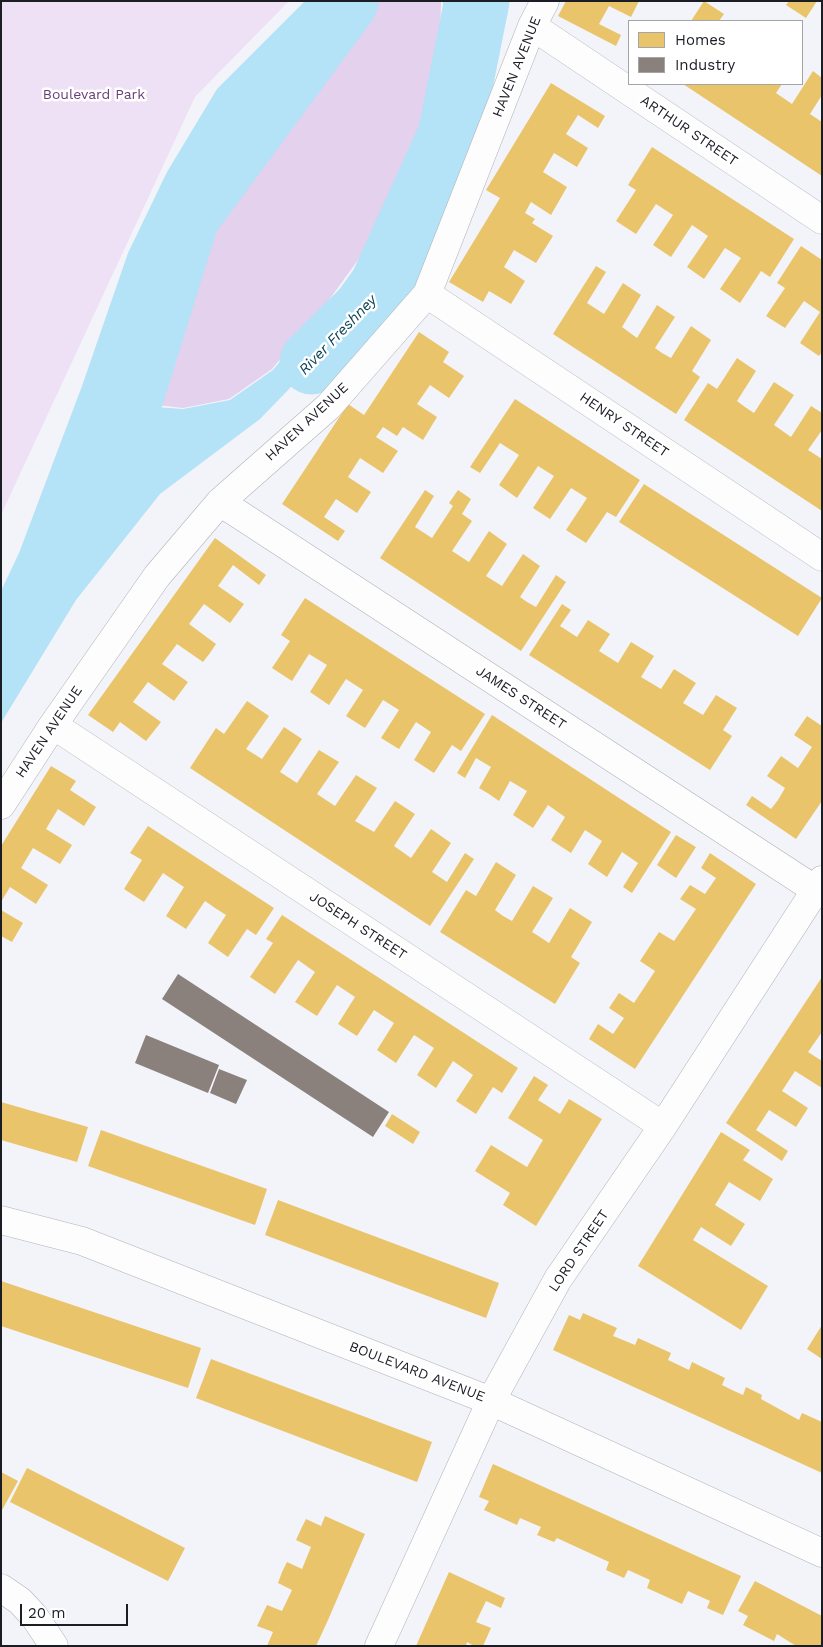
<!DOCTYPE html>
<style>
body{margin:0}
#map{position:relative;width:823px;height:1647px;overflow:hidden;background:#f3f4f9;font-family:"Work Sans",sans-serif}
canvas{display:block}
.frame{position:absolute;inset:0;border:2px solid #1a1d24;pointer-events:none}
.legend{position:absolute;left:628px;top:20px;width:175px;height:65px;box-sizing:border-box;background:#fff;border:1px solid #a3a5a7;margin:0;padding:6px 9px;list-style:none;font-size:15px;color:#1a1d24}
.legend li{display:flex;align-items:center;gap:10px;height:25px}
.legend b{width:25px;border:1px solid #a3a5a7}
.scale{position:absolute;left:20px;top:1604px;width:108px;height:22px;box-sizing:border-box;border:2px solid #1a1d24;border-top:0;padding-left:6px;font-size:15px;line-height:18px;white-space:nowrap;color:#1a1d24;-webkit-text-stroke:4px #fff;paint-order:stroke}
</style>
<div id="map">
<canvas width="823" height="1647"></canvas>
<div class="frame"></div>
<ul class="legend">
<li><b style="height:14px;background:#e9c46a"></b>Homes</li>
<li><b style="height:14px;background:#8a817c"></b>Industry</li>
</ul>
<div class="scale">20 m</div>
</div>
<script>
const c = document.querySelector('canvas').getContext('2d');
c.lineJoin = 'round';
function paint(path, color) { c.fillStyle = color; c.fill(path, 'evenodd'); }
const toPath = rows => new Path2D(rows.map(r => 'M' + r).join(''));
function trace(path, color, width, dash) { c.strokeStyle = color; c.lineWidth = width; c.lineCap = dash ? 'butt' : 'round'; c.setLineDash(dash || []); c.stroke(path); }
function write(font, color, halo, rows, align = 'center') {
  c.font = font + ' "Work Sans",sans-serif'; c.lineWidth = 5; c.setLineDash([]); c.textBaseline = 'middle'; c.strokeStyle = halo; c.fillStyle = color; for (const [text, x, y, turn = 0] of rows) {
    c.save(); c.translate(x, y); c.rotate((+turn || 0) * Math.PI / 180); c.textAlign = isNaN(turn) ? turn : align; if (halo) c.strokeText(text, 0, 0); c.fillText(text, 0, 0); c.restore();
  }
}
const green = toPath([
 [1,1,289,1,195,97,1,515]
]);
const forest = toPath([
 [348,1,441,1,440,50,423,137,403,185,363,253,329,300,272,369,229,399,183,408,157,405,137,385,188,218]
]);
const water = toPath([
 [305,1,346,1,187,217,135,385,156,407,183,409,230,400,273,370,331,301,365,254,404,186,425,137,442,50,443,1,496,1,450,136,376,299,260,419,160,494,76,600,1,723,1,591,19,553,82,386,128,253,167,172,217,89]
]);
const homes = toPath([
 [566,1,639,1,631,17,609,6,599,24,621,35,616,46,558,16],
 [704,1,724,14,719,21,691,21],
 [789,1,817,1,806,18,786,5],
 [813,71,822,78,822,95,810,114,822,122,822,176,683,84,782,84,776,93,792,104],
 [551,83,605,116,598,128,578,115,566,134,588,148,581,160,577,167,554,153,543,172,567,187,551,215,531,202,525,213,535,219,532,223,553,236,536,263,514,250,504,267,525,281,511,304,489,291,483,302,449,282,500,198,486,190],
 [652,147,794,239,770,277,761,271,740,303,720,289,741,258,725,248,704,279,687,267,708,236,692,225,671,257,653,245,673,215,656,204,636,234,616,221,636,190,628,185],
 [801,246,822,260,822,352,819,356,800,343,820,312,804,301,785,328,766,316,785,288,777,283],
 [596,266,606,272,587,303,604,314,623,283,641,295,622,327,637,338,657,305,675,317,655,348,662,353,671,358,691,326,711,340,692,371,700,377,676,414,553,334],
 [419,332,449,352,443,362,464,376,449,398,430,385,417,404,437,417,423,440,403,427,397,436,383,427,376,437,398,451,383,473,360,458,348,477,371,492,357,513,336,499,324,517,345,531,338,541,282,504,348,404,364,415],
 [737,358,756,371,737,401,745,407,754,413,774,382,794,395,774,425,791,437,811,406,822,413,822,430,808,450,822,459,822,511,684,420,708,383,717,389],
 [515,399,640,480,616,517,607,512,586,543,566,530,587,498,571,488,550,519,533,508,554,476,538,466,517,498,499,485,519,455,500,443,480,473,470,467],
 [644,484,822,598,798,636,619,522],
 [425,490,434,496,415,527,432,538,453,506,449,503,458,490,471,499,462,514,472,521,452,551,469,562,489,531,507,544,486,576,502,586,523,554,540,566,520,597,527,602,536,607,556,575,566,582,521,651,380,558],
 [215,538,266,575,259,585,233,565,218,586,244,604,230,623,204,604,189,624,216,644,210,653,203,662,177,644,162,664,188,682,174,701,148,682,133,702,161,722,146,741,120,722,113,732,88,715],
 [305,598,485,714,461,751,452,745,434,773,414,760,431,732,416,722,399,749,381,738,399,710,383,700,365,728,346,716,363,690,346,679,329,705,310,692,327,665,309,654,292,681,272,668,290,641,281,635],
 [562,604,571,610,560,626,577,637,588,620,610,634,599,651,618,663,631,642,654,656,641,677,661,689,674,669,696,683,683,703,703,715,716,695,737,708,723,730,732,736,710,770,529,655],
 [247,701,269,716,246,749,262,759,284,727,302,739,280,772,297,783,319,750,339,762,317,794,335,806,356,775,377,788,355,821,374,832,395,801,415,814,394,846,411,858,431,829,451,843,432,872,447,882,465,853,474,859,430,926,190,768,216,728,224,734],
 [492,715,671,832,632,893,623,887,638,863,622,852,607,877,588,864,602,841,585,830,571,853,551,840,565,817,548,805,533,828,513,815,527,791,510,781,499,801,489,794,479,788,491,767,476,758,465,778,457,773],
 [807,716,822,726,822,801,796,839,746,805,752,796,771,809,778,800,785,788,767,776,781,756,798,768,812,747,794,735],
 [51,766,76,781,70,790,96,807,84,826,58,809,46,829,72,845,60,864,33,848,21,868,48,885,36,904,10,887,1,902,1,846],
 [148,826,274,908,256,935,247,929,228,957,208,943,226,915,215,908,205,901,186,929,166,916,184,887,163,873,144,902,124,889,142,860,130,853],
 [676,835,696,847,676,878,657,865],
 [710,853,756,884,635,1069,589,1039,598,1024,613,1034,624,1018,609,1008,619,993,634,1003,655,971,640,961,659,932,674,941,696,909,680,899,690,885,705,894,716,878,701,868],
 [496,862,516,875,495,910,503,916,512,921,533,886,553,898,532,932,540,937,549,943,570,908,592,922,571,957,580,963,555,1004,440,932,466,890,476,896],
 [1,910,23,923,12,942,1,936],
 [282,915,518,1068,502,1093,493,1087,476,1114,456,1101,473,1075,453,1061,436,1088,417,1075,434,1048,414,1035,396,1063,377,1050,394,1023,374,1010,357,1036,338,1024,355,997,337,985,317,1016,295,1002,315,972,298,960,275,994,250,977,273,943,266,939],
 [822,977,822,1032,808,1052,822,1061,822,1088,795,1071,782,1091,808,1108,796,1127,769,1110,756,1130,788,1151,782,1161,726,1123],
 [534,1076,548,1085,538,1100,560,1114,569,1099,602,1119,536,1226,503,1205,510,1193,475,1171,491,1145,527,1167,543,1140,508,1118],
 [1,1102,88,1127,77,1162,1,1140],
 [392,1114,420,1132,413,1144,385,1126],
 [101,1130,267,1189,255,1225,88,1166],
 [721,1132,750,1150,743,1160,773,1179,760,1201,729,1182,715,1205,745,1224,731,1246,701,1227,693,1240,768,1286,741,1330,638,1266],
 [278,1200,499,1283,486,1318,265,1235],
 [1,1281,201,1348,188,1388,1,1326],
 [583,1313,617,1328,613,1336,623,1340,635,1345,638,1338,671,1353,668,1360,689,1370,692,1362,725,1378,722,1385,732,1390,743,1395,746,1387,762,1395,761,1399,799,1420,802,1413,822,1422,822,1473,553,1350,569,1315,580,1320],
 [822,1325,822,1359,807,1349],
 [211,1359,432,1442,417,1482,196,1398],
 [493,1464,741,1576,723,1615,707,1608,710,1601,688,1591,682,1604,647,1588,650,1580,628,1570,624,1578,606,1570,609,1562,557,1538,554,1542,537,1535,541,1527,520,1518,517,1525,484,1510,489,1501,479,1497],
 [27,1468,185,1548,168,1581,10,1502],
 [1,1472,18,1481,1,1512],
 [325,1516,365,1534,328,1620,316,1646,267,1646,273,1632,257,1626,267,1605,282,1611,292,1590,278,1583,282,1572,287,1562,302,1569,311,1547,296,1540,301,1529,306,1519,321,1526],
 [449,1572,505,1598,501,1608,486,1601,476,1622,491,1628,483,1646,474,1646,467,1642,466,1646,416,1646],
 [755,1581,822,1616,822,1646,796,1646,777,1634,774,1641,743,1625,748,1616,738,1611]
]);
const industry = toPath([
 [178,974,389,1112,373,1137,162,999],
 [146,1035,219,1065,208,1093,135,1063],
 [219,1069,247,1080,236,1104,210,1093]
]);
const river = toPath([
 [312,362,376,299,450,136,477,1],
 [108,471,187,217,346,1]
]);
const street = toPath([
 [532,26,822,220],
 [427,294,822,557],
 [220,502,822,894],
 [53,725,663,1126],
 [1,805,53,725,157,576,220,502,329,406,427,294,532,26,545,1],
 [1,1588,20,1601,34,1616,54,1646],
 [379,1646,491,1401,558,1279,663,1126,822,880]
]);
const secondary = toPath([
 [1,1220,82,1241,491,1401,822,1553]
]);
const streetNames = [
 ["HAVEN AVENUE",517,67,-68],
 ["ARTHUR STREET",689,131,34],
 ["HAVEN AVENUE",307,422,-43],
 ["HENRY STREET",624,425,34],
 ["JAMES STREET",521,698,33],
 ["HAVEN AVENUE",49,732,-56],
 ["JOSEPH STREET",358,926,33],
 ["LORD STREET",579,1251,-56],
 ["BOULEVARD AVENUE",417,1372,21]
];
const parkNames = [
 ["Boulevard Park",94,95]
];
const waterNames = [
 ["River Freshney",338,335,-46]
];
paint(green, '#eee1f6');
paint(forest, '#e3d1ee');
paint(water, '#b4e2f6');
paint(homes, '#e9c46a');
paint(industry, '#8a817c');
trace(river, '#b4e2f6', 65);
trace(street, '#b0b2b8', 29);
trace(secondary, '#b0b2b8', 29);
trace(street, '#fdfdfe', 28);
trace(secondary, '#fdfdfe', 28);
write('14px', '#1a1d24', '#fff', streetNames);
write('14px', '#683e7a', '#fff', parkNames);
write('italic 15px', '#0d4558', '#fff', waterNames);
</script>
